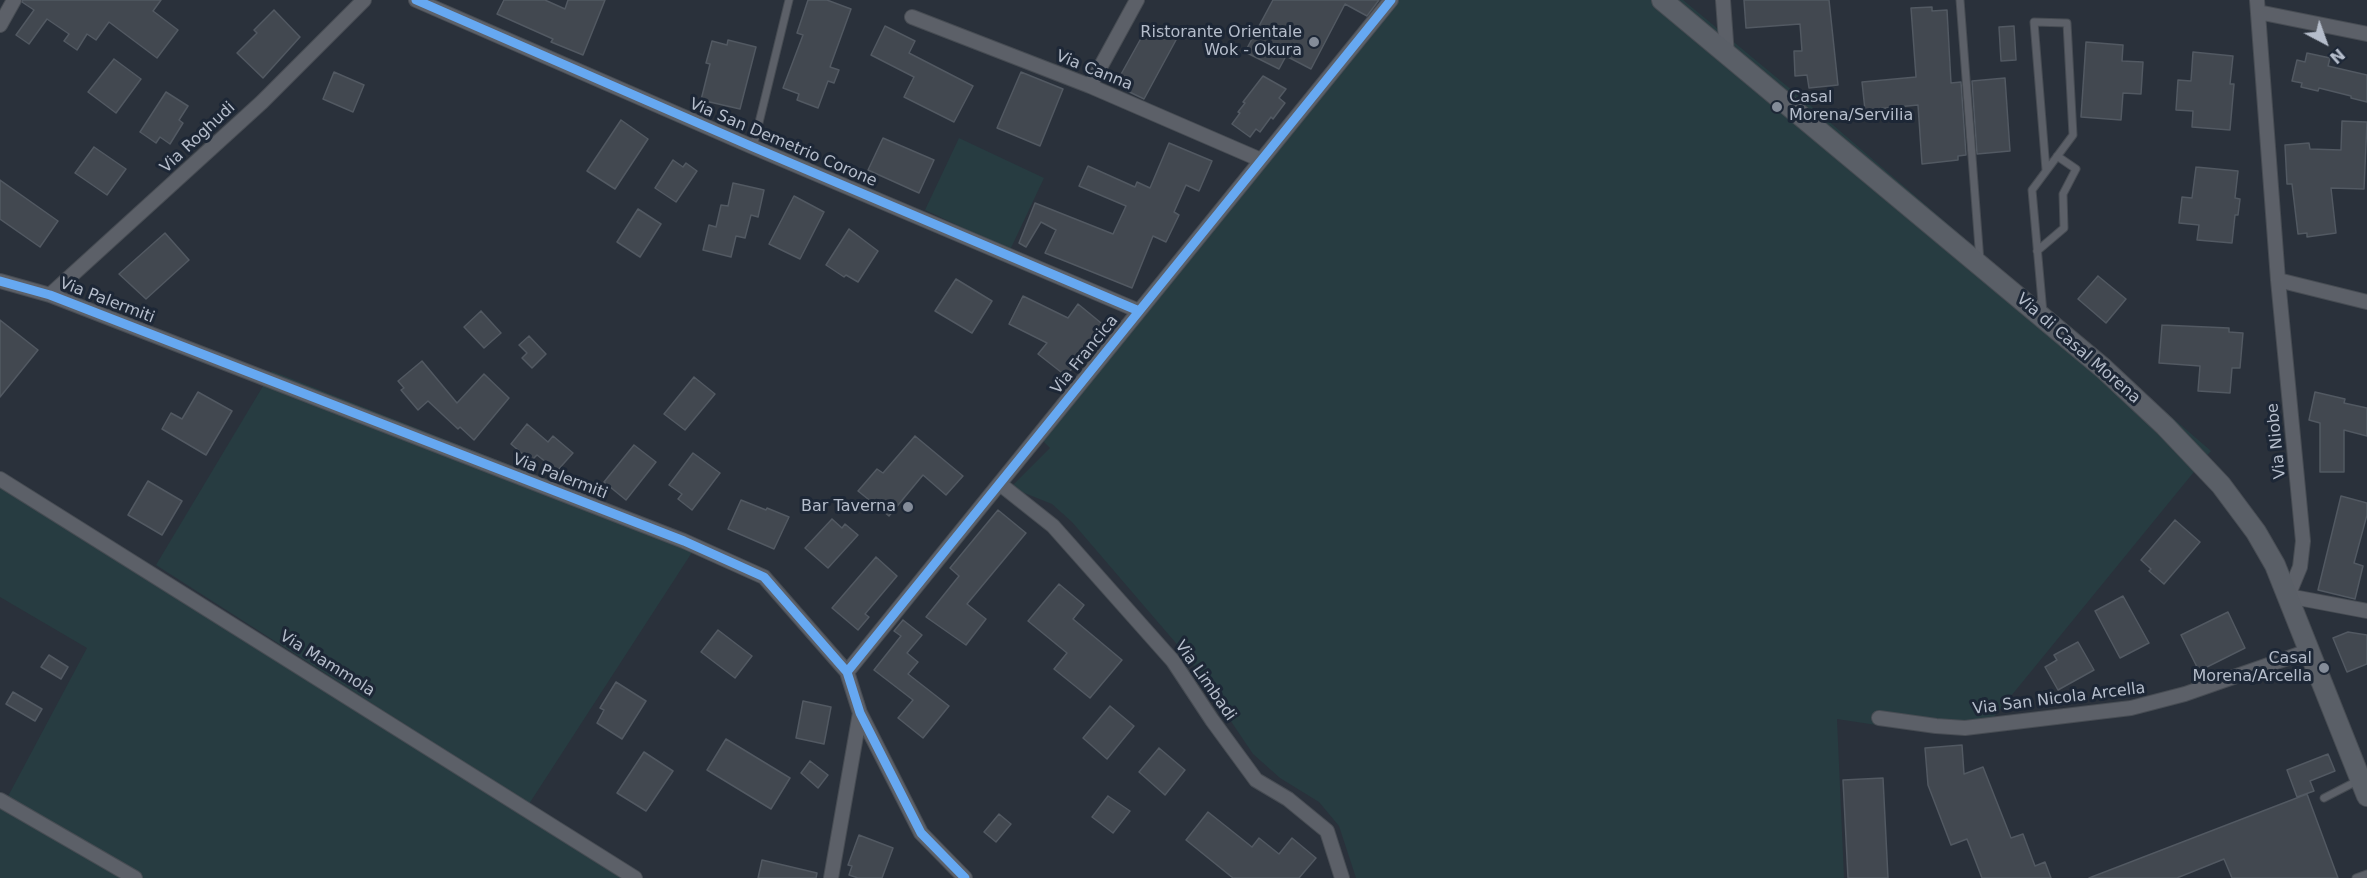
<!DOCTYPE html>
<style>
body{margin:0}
#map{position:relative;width:2367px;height:878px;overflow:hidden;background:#2a313b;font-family:"DejaVu Sans",sans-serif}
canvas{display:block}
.north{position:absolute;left:2295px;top:12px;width:60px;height:60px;-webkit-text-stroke:4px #1d2736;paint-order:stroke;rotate:139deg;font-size:16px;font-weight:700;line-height:24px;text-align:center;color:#b5bdcb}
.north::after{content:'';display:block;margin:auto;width:21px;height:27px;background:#b5bdcb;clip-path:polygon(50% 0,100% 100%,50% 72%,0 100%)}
</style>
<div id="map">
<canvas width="2367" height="878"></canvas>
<div class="north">N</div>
</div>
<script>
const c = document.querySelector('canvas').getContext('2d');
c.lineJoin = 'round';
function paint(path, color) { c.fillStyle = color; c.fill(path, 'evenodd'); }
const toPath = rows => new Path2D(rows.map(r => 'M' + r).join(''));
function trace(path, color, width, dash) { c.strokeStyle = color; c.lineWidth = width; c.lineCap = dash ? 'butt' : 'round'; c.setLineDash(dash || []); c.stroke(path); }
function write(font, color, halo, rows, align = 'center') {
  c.font = font + ' "DejaVu Sans",sans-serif'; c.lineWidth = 6; c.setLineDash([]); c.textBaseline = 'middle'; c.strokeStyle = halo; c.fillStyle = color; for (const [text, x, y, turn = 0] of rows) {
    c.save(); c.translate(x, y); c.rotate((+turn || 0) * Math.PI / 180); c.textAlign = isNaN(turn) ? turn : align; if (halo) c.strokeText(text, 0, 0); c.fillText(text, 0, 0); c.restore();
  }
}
const green = toPath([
 [1389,0,1683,0,1811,106,2211,451,1989,723,1916,731,1837,719,1844,878,1356,878,1339,826,1319,802,1280,778,1253,754,1187,656,1072,522,1052,504,1022,492,1013,485,1050,448,1038,436],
 [959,138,1044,178,1010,250,925,210],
 [272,371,700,540,529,804,156,565],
 [0,479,635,878,0,878,0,800,5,802,87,648,0,597]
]);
const building = toPath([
 [23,0,161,0,153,11,178,30,157,58,109,22,96,40,87,34,77,50,64,41,69,34,47,19,29,44,16,35,34,10,22,2,23,0],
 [504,0,545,0,565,9,568,0,605,0,583,55,551,42,553,39,497,14,504,0],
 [808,0,827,0,851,9,830,67,839,70,834,83,828,81,818,108,797,100,799,94,783,88,803,35,797,33,808,0],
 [1273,0,1379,0,1367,16,1345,4,1311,69,1286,56,1279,69,1245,52,1273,0],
 [1744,0,1829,0,1838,85,1809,88,1807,75,1795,76,1794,51,1802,51,1800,24,1746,28,1744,0],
 [1932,7,1932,11,1947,10,1951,83,1961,82,1966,155,1958,156,1958,160,1922,164,1918,105,1865,110,1862,82,1916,77,1911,8,1932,7],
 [274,10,300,37,263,78,237,53,257,33,254,30,274,10],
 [1149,24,1176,40,1144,99,1115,85,1149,24],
 [885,26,915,41,909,53,973,86,954,122,904,97,914,77,871,55,885,26],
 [2014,26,2016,60,2001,61,1999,27,2014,26],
 [728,40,756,47,740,109,701,100,710,64,706,63,712,41,727,45,728,40],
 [2086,42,2123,45,2122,61,2143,62,2141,94,2123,93,2121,120,2081,117,2086,42],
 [2193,52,2233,56,2230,84,2234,84,2230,130,2192,127,2193,111,2176,110,2178,80,2191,81,2193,52],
 [2307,53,2330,58,2328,66,2367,75,2367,102,2351,98,2351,96,2319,88,2318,91,2301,87,2302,83,2292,81,2297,60,2305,62,2307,53],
 [114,59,141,79,116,113,88,92,114,59],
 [334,72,364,85,353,112,323,99,334,72],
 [1021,72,1063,89,1040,146,997,128,1021,72],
 [1263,76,1286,89,1279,98,1285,103,1273,119,1271,117,1260,132,1256,129,1250,137,1232,124,1240,113,1238,112,1245,103,1243,102,1263,76],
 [2005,78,2010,151,1977,154,1972,81,2005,78],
 [166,92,188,106,179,120,183,123,170,144,160,137,156,143,140,132,166,92],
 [621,120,648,139,615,189,587,171,621,120],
 [2342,121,2367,122,2364,189,2331,188,2336,233,2307,237,2307,233,2298,234,2292,184,2287,184,2285,145,2309,143,2310,149,2341,150,2342,121],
 [883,138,934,160,919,193,868,170,883,138],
 [1169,143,1212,161,1199,191,1186,185,1174,212,1179,215,1166,242,1153,236,1132,288,1045,253,1056,230,1041,222,1026,247,1019,243,1035,203,1113,234,1126,206,1079,186,1088,166,1135,187,1137,182,1150,188,1169,143],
 [94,147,126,169,107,195,75,173,94,147],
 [673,160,683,167,686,163,697,171,676,202,655,188,673,160],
 [2196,167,2238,171,2235,198,2240,199,2238,215,2235,215,2232,243,2197,240,2199,225,2179,223,2182,197,2192,198,2196,167],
 [0,180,58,221,40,247,0,219,0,180],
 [733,183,764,190,758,217,751,215,745,238,736,236,731,257,703,250,709,225,716,227,721,205,728,206,733,183],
 [794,196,824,212,800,259,769,244,794,196],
 [638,209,661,224,640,257,617,242,638,209],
 [849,229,878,251,858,282,846,275,844,277,826,265,849,229],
 [165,233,189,260,146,299,119,274,165,233],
 [2098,276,2126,299,2106,323,2078,299,2098,276],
 [956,279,992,301,972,333,935,311,956,279],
 [1023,296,1068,318,1078,304,1106,327,1066,376,1038,354,1047,343,1009,324,1023,296],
 [481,311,501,333,484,348,464,327,481,311],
 [0,320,38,350,0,397,0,320],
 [2162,325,2229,328,2229,332,2243,333,2240,368,2232,368,2230,393,2198,391,2200,366,2159,363,2162,325],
 [529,336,546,354,532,368,522,358,527,353,519,345,529,336],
 [422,361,457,403,484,374,509,398,474,440,460,427,458,429,428,401,418,410,401,390,404,388,398,381,422,361],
 [694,377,715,394,685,430,664,414,694,377],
 [198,392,232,411,206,455,162,429,171,413,182,419,198,392],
 [2315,392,2345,399,2344,403,2367,408,2367,436,2344,430,2344,472,2320,472,2320,423,2309,420,2315,392],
 [527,424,548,442,553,436,573,453,557,471,537,455,531,461,511,444,527,424],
 [915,436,963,476,946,495,923,475,889,516,858,491,877,469,883,473,915,436],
 [634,445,656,462,626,500,604,482,634,445],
 [693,453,720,473,692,510,678,499,682,494,669,485,693,453],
 [148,481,182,501,162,535,128,515,148,481],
 [2341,496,2367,503,2367,515,2354,563,2363,566,2355,599,2318,590,2341,496],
 [741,500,766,510,767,508,789,517,774,549,728,529,741,500],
 [998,510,1026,533,967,604,986,619,966,645,926,617,959,576,950,568,998,510],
 [832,519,842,528,845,524,858,535,828,568,805,548,832,519],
 [2175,520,2200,542,2164,584,2149,571,2151,569,2141,560,2175,520],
 [876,557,897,576,865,614,869,617,858,630,832,608,876,557],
 [1059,584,1084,605,1073,619,1122,660,1090,698,1054,669,1067,653,1028,621,1059,584],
 [2123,596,2149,643,2120,658,2095,611,2123,596],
 [2228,612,2245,648,2199,671,2181,635,2228,612],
 [903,620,922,635,907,653,918,662,908,674,949,706,923,738,898,718,913,700,874,670,901,636,894,631,903,620],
 [718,630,752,656,735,678,701,652,718,630],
 [2348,632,2367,635,2367,664,2347,672,2333,638,2348,632],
 [2078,642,2094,670,2058,690,2045,667,2057,660,2054,655,2078,642],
 [49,655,68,667,61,679,41,667,49,655],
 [616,682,646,701,622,739,597,723,604,710,600,708,616,682],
 [13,692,42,709,35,721,6,704,13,692],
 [803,701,831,707,824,744,796,738,803,701],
 [1110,706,1134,726,1107,759,1083,738,1110,706],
 [726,739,790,778,771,809,707,770,726,739],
 [1962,745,1964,774,1983,767,2011,838,2023,834,2035,866,2045,862,2051,878,1982,878,1967,839,1951,845,1928,785,1925,748,1962,745],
 [1159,748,1185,770,1165,795,1139,772,1159,748],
 [644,752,673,771,646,811,617,793,644,752],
 [2328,754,2335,771,2310,781,2314,791,2297,797,2287,770,2328,754],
 [810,761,828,775,818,788,801,773,810,761],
 [1883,778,1888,878,1848,878,1843,780,1883,778],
 [2307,794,2338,878,2232,878,2224,859,2177,878,2089,878,2307,794],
 [1108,796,1130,811,1113,833,1092,817,1108,796],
 [1208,812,1252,847,1259,838,1279,854,1292,838,1316,858,1299,878,1233,878,1186,840,1208,812],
 [999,814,1011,824,996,842,984,832,999,814],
 [859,835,893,848,882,878,858,878,849,875,852,866,848,865,859,835],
 [762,860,817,873,816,878,758,878,762,860]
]);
const lane = toPath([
 [1960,0,1980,261],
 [753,147,789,0],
 [2037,251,2064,228,2063,194,2076,169,2057,156],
 [2043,313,2032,190,2073,135,2067,23,2034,22,2046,170],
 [2324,798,2359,780],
 [2356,878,2367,874]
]);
const street = toPath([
 [416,0,753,147,1139,311],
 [1723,0,1727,55],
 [2257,0,2278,280,2303,541,2300,567,2288,596,2367,611],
 [2258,12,2367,34],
 [912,17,1090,86,1261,160],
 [0,25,14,0],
 [1090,86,1137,0],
 [2278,280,2367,302],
 [0,281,50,295,684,541,764,577,847,672,860,713,921,833,965,878],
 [50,295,262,102,364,0],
 [0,479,635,878],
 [1000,484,1053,526,1173,661,1212,720,1256,780,1288,799,1327,831,1342,878],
 [847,672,1391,0],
 [1879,718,1936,726,1965,728,2131,708,2185,694,2308,651],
 [0,800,135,878],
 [831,878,860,713]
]);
const secondary = toPath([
 [1662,0,2103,368,2165,426,2221,485,2256,532,2275,565,2367,796]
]);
const cycleway = toPath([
 [416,0,753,147,1139,311],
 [0,281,50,295,684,541,764,577,847,672,860,713,921,833,965,878],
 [847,672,1391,0]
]);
const markers = [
 [1314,42,6,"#848c99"],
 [1777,107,6,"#848c99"],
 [908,507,6,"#848c99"],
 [2324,668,6,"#848c99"]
];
const poiNames = [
 ["Ristorante Orientale",1302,33],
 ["Wok - Okura",1302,51],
 ["Casal",1789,98,"left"],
 ["Morena/Servilia",1789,116,"left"],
 ["Bar Taverna",896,507],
 ["Casal",2312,659],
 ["Morena/Arcella",2312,677]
];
const streetNames = [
 ["Via Canna",1094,71,22],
 ["Via Roghudi",198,138,-43],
 ["Via San Demetrio Corone",783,143,23],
 ["Via Palermiti",107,301,21],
 ["Via di Casal Morena",2078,349,41],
 ["Via Francica",1085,355,-51],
 ["Via Niobe",2277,441,-96],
 ["Via Palermiti",560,477,21],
 ["Via Mammola",327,664,32],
 ["Via Limbadi",1205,681,55],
 ["Via San Nicola Arcella",2059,699,-7]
];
paint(green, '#273c41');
paint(building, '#424850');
trace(building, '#525962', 1.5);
trace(lane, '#474c53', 9);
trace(street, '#474c53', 16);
trace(secondary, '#474c53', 22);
trace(lane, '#5c6068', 7);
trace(street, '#5c6068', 14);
trace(secondary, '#5a5f67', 20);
trace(cycleway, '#66a8f1', 9);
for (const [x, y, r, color] of markers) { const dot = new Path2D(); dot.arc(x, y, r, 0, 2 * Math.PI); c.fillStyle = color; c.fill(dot); trace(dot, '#1d2736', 2); }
write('16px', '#b5bdcb', '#1d2736', poiNames, 'right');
write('16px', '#b5bdcb', '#1d2736', streetNames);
</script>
